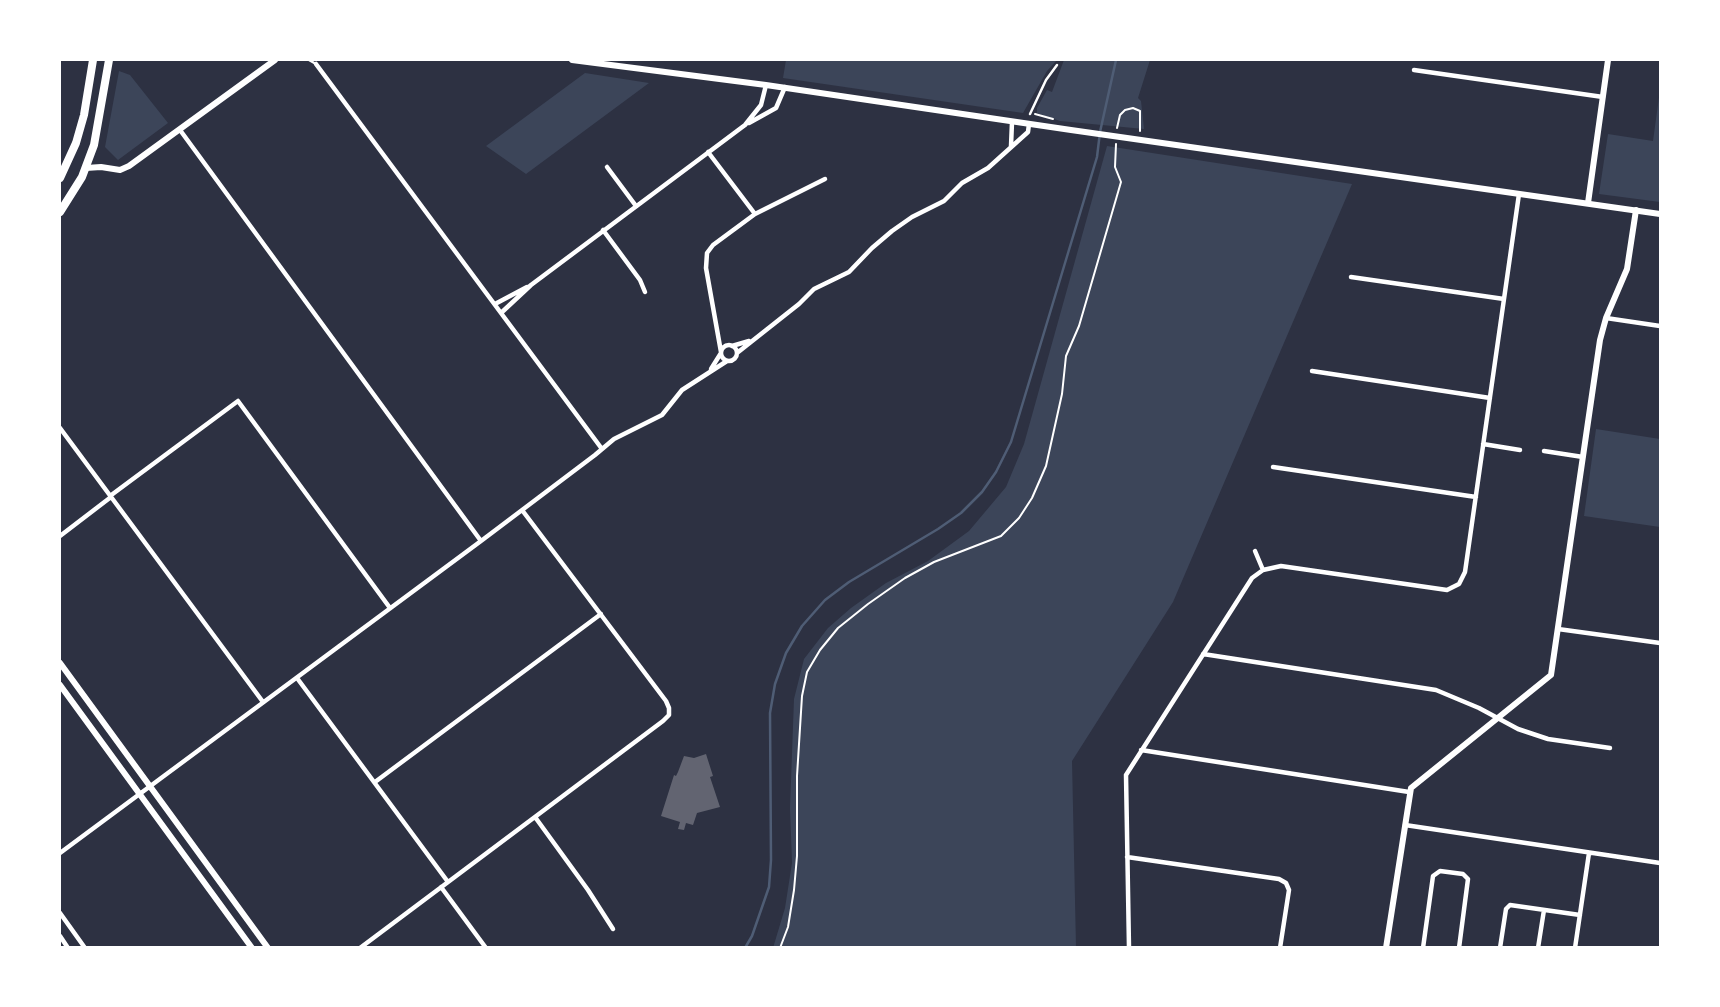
<!DOCTYPE html>
<style>
body{margin:0}
#map{position:relative;width:1720px;height:1007px;overflow:hidden;background:#2d3142;font-family:Manrope,sans-serif}
canvas{display:block}
.frame{position:absolute;inset:0;border:61px solid #fff;pointer-events:none}
</style>
<div id="map">
<canvas width="1720" height="1007"></canvas>
<div class="frame"></div>
</div>
<script>
const c = document.querySelector('canvas').getContext('2d');
c.lineJoin = 'round';
function paint(path, color) { c.fillStyle = color; c.fill(path, 'evenodd'); }
const toPath = rows => new Path2D(rows.map(r => 'M' + r).join(''));
function trace(path, color, width, dash) { c.strokeStyle = color; c.lineWidth = width; c.lineCap = dash ? 'butt' : 'round'; c.setLineDash(dash || []); c.stroke(path); }
const green = toPath([
 [786,60,1057,60,1047,71,1023,113,783,78],
 [1064,60,1150,60,1138,98,1141,101,1144,129,1060,121,1037,113,1037,108,1047,90,1052,92],
 [119,71,130,75,168,123,118,160,105,147],
 [585,73,649,83,526,174,486,146],
 [1660,90,1660,202,1599,194,1608,134,1653,141],
 [1107,146,1352,184,1173,602,1072,761,1076,947,773,948,785,908,792,863,790,808,794,699,804,659,828,628,851,608,886,583,928,561,969,531,1006,487,1024,444],
 [1596,429,1660,439,1660,527,1584,516]
]);
const stream = toPath([
 [745,948,752,936,769,887,771,860,770,713,775,684,786,653,802,626,825,600,849,582,938,529,961,513,982,492,996,472,1011,442,1097,157,1100,132,1116,60]
]);
const building = toPath([
 [706,754,713,776,710,777,720,807,697,813,693,825,686,823,684,830,678,829,680,822,661,816,674,775,676,776,678,772,684,756,694,758]
]);
const path = toPath([
 [1035,114,1053,119],
 [1117,128,1120,115,1125,110,1133,108,1140,111,1140,131],
 [780,948,788,927,794,890,797,856,797,776,802,696,807,672,820,650,838,628,868,604,905,578,934,562,1001,536,1019,518,1032,498,1046,466,1062,394,1066,356,1079,326,1121,182,1115,167,1116,144]
]);
const service = toPath([
 [309,60,316,64],
 [1030,114,1046,80,1057,65]
]);
const minor = toPath([
 [316,64,602,449],
 [1414,70,1603,97],
 [749,123,776,108,785,87],
 [180,130,481,541],
 [1011,146,1012,122],
 [708,152,755,214,713,245,707,253,706,268,721,352],
 [607,167,636,206],
 [755,214,825,179],
 [603,230,640,280,645,292],
 [1351,277,1504,299],
 [495,304,527,287],
 [501,313,531,285,745,125,761,105,766,85],
 [1606,318,1660,326],
 '721 353a8 8 0 1 1 16 0a8 8 0 1 1-16 0Z',
 [732,346,749,341],
 [737,353,799,304,814,289,849,272,872,248,892,231,912,217,944,201,962,183,988,168,1028,132,1029,124],
 [711,369,721,353],
 [1312,371,1490,398],
 [60,428,263,702],
 [1483,444,1520,450],
 [1544,451,1583,457],
 [1273,467,1476,497],
 [110,496,238,401,390,608],
 [60,536,111,497],
 [1255,551,1263,570],
 [1558,629,1660,643],
 [1203,654,1436,690,1479,708,1518,729,1548,739,1610,748],
 [297,678,448,882],
 [1141,750,1409,792],
 [375,782,601,614],
 [535,817,588,890,613,929],
 [1405,825,1660,863],
 [60,853,481,541,595,455,614,439,662,415,682,390,727,361],
 [1127,857,1279,879,1286,883,1289,890,1280,948],
 [441,887,486,948],
 [60,913,85,948],
 [60,936,68,948],
 [360,948,663,721,669,715,669,708,666,701,522,510],
 [1129,948,1126,775,1252,578,1263,570,1281,566,1447,590,1459,584,1465,572,1519,194],
 [1423,948,1433,876,1440,871,1463,874,1468,879,1459,948],
 [1500,948,1506,909,1510,905,1580,915],
 [1538,948,1544,910],
 [1575,948,1589,853]
]);
const tertiary = toPath([
 [86,168,101,167,120,170,129,166,275,60],
 [1588,203,1608,60],
 [1386,948,1411,788,1551,675,1600,340,1606,318,1627,269,1636,210]
]);
const secondary = toPath([
 [572,60,766,85,1071,130,1660,214],
 [60,663,268,948],
 [60,685,252,948]
]);
const trunk = toPath([
 [60,178,76,143,84,115,93,60],
 [60,212,82,177,94,145,109,60]
]);
paint(green, '#3c4559');
trace(stream, '#4f5d75', 2.5);
paint(building, '#626471');
trace(path, '#fff', 2);
trace(service, '#fff', 2.5);
trace(minor, '#fff', 4.5);
trace(tertiary, '#fff', 6);
trace(secondary, '#fff', 6);
trace(trunk, '#fff', 8);
</script>
